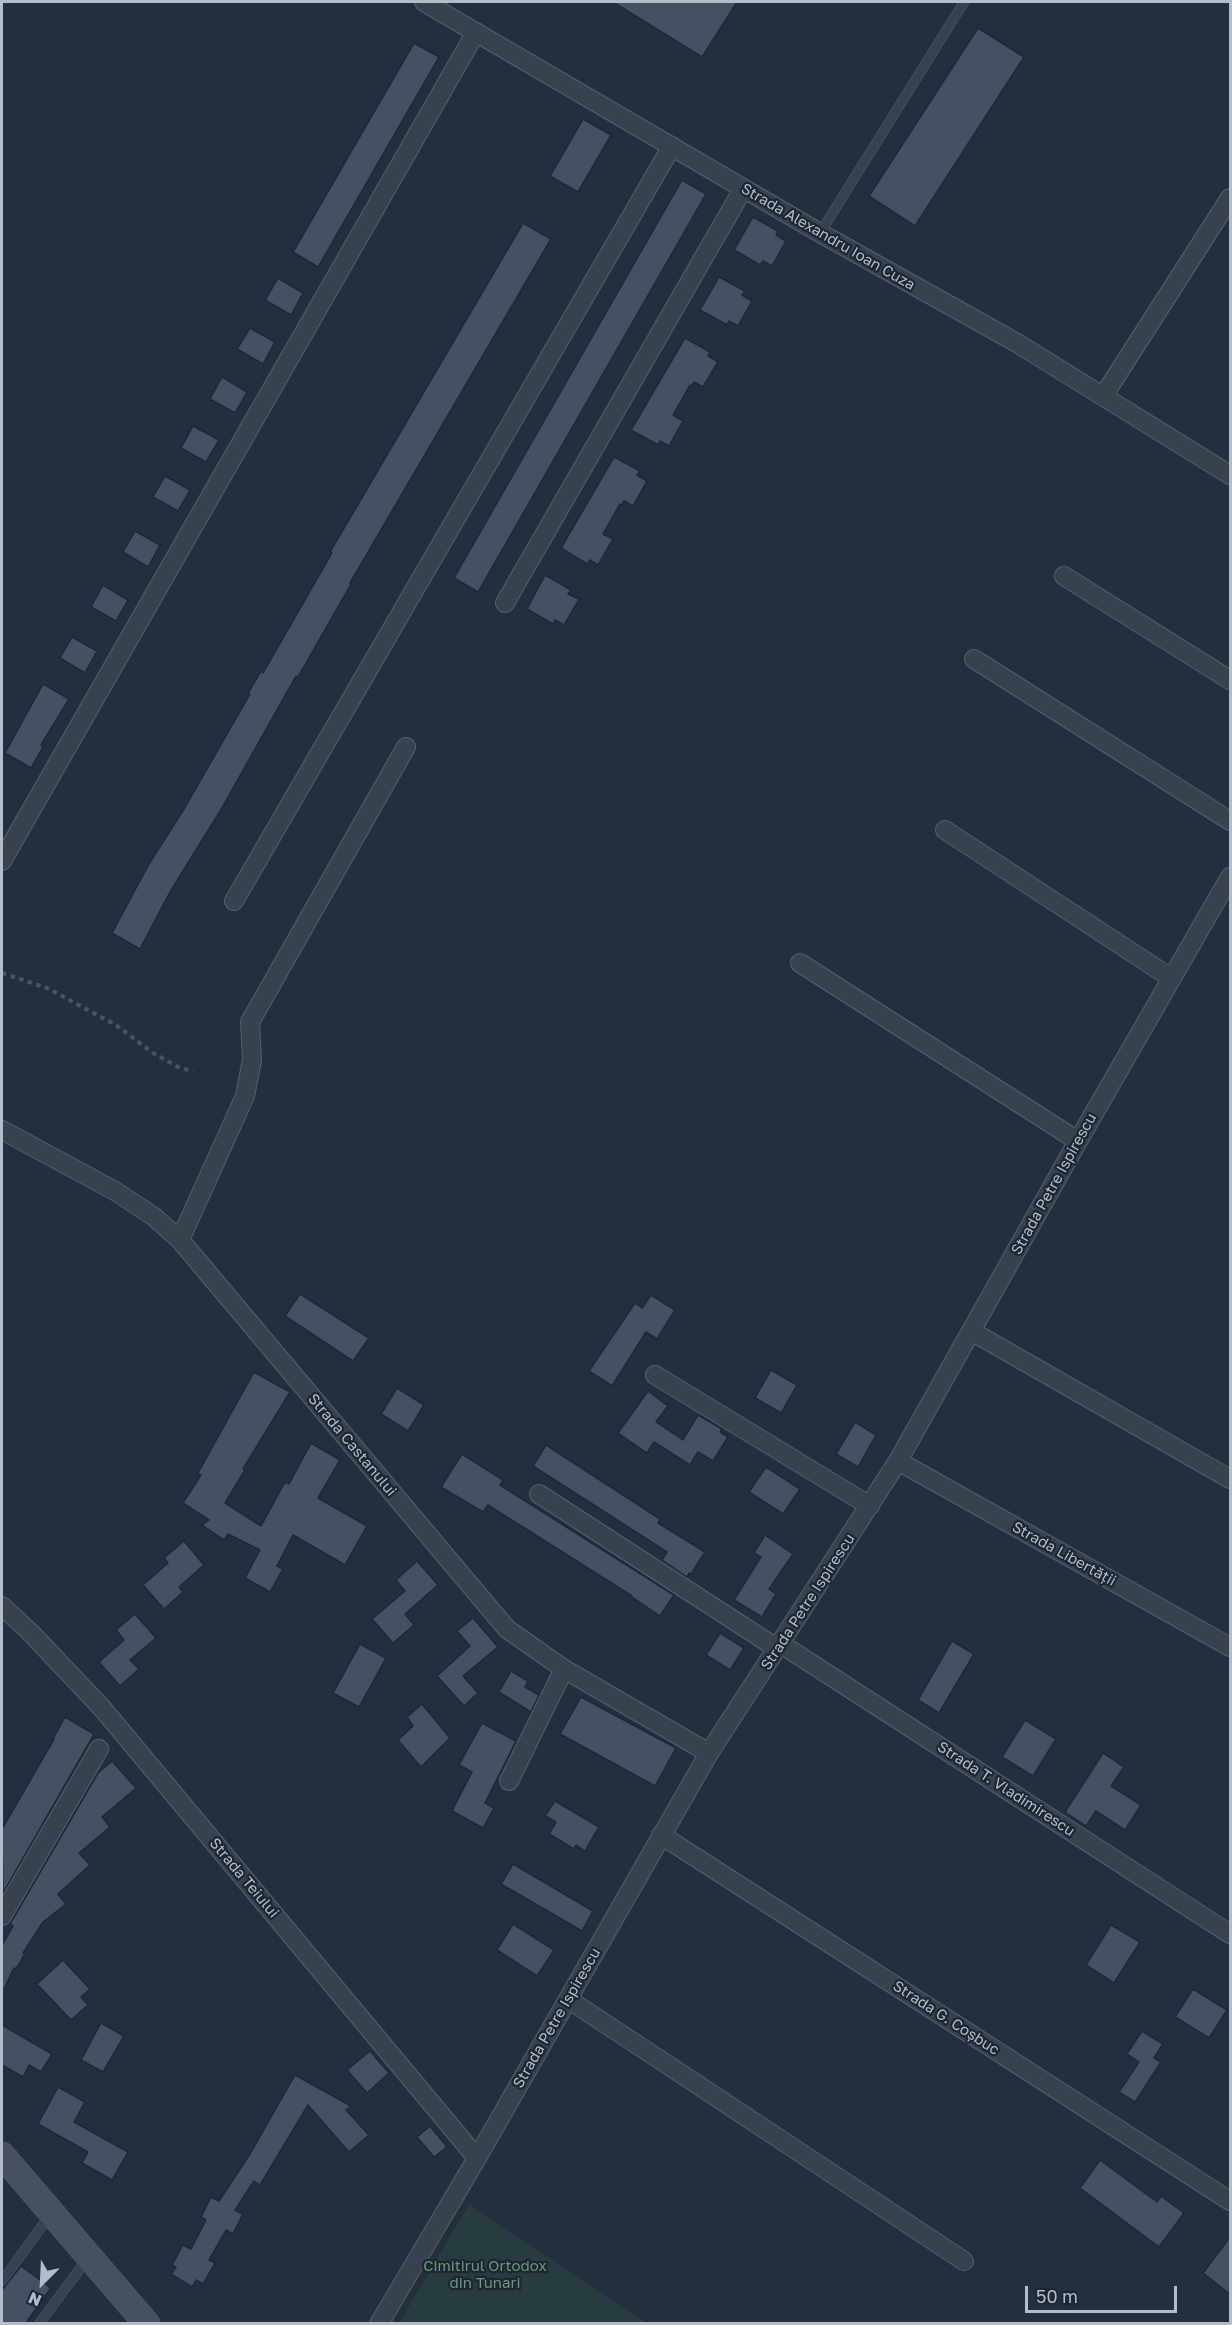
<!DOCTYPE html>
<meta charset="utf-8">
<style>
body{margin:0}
#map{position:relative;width:1232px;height:2325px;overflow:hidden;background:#242f3e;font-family:"Golos Text",sans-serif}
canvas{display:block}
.frame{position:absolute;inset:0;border:3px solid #b4bcc9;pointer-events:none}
.north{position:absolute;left:12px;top:2253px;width:60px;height:60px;-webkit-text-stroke:4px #1d2633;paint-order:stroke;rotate:204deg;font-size:16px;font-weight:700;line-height:24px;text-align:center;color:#b4bcc9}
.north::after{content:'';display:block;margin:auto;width:21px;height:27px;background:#b4bcc9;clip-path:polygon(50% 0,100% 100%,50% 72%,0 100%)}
.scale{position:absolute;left:1025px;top:2286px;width:152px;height:27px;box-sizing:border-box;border:3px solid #b4bcc9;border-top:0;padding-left:8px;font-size:18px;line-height:21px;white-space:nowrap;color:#b4bcc9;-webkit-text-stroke:4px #1d2633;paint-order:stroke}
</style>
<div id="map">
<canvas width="1232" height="2325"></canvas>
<div class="frame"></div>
<div class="north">N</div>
<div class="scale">50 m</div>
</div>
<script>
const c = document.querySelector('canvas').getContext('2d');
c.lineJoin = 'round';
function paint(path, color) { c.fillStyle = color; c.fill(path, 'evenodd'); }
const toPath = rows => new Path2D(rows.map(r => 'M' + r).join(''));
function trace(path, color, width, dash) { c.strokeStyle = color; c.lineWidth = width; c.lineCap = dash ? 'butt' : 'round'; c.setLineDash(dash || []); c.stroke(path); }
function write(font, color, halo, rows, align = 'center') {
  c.font = font + ' "Golos Text",sans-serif'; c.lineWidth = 4.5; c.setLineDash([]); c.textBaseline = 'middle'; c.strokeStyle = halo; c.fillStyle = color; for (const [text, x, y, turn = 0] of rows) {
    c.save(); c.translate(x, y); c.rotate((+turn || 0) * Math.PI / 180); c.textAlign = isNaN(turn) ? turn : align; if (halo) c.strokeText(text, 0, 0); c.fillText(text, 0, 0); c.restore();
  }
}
const green = toPath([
 [469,2204,647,2323,399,2323]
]);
const building = toPath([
 [613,2,737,2,702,57,613,2],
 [978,28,1024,57,915,226,869,196,978,28],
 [414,43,439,57,318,267,293,252,414,43],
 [583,119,611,135,578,192,550,176,583,119],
 [682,180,706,194,478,592,454,578,682,180],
 [753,217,778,231,776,235,786,241,772,266,763,261,760,265,734,250,753,217],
 [523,223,551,239,350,583,351,584,298,677,296,676,219,813,170,892,140,949,112,933,149,864,184,809,250,694,248,693,261,671,263,673,332,553,330,552,523,223],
 [719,277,745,291,742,295,752,301,738,326,729,321,727,325,700,310,719,277],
 [278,278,303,293,291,315,265,300,278,278],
 [250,328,275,342,263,364,237,349,250,328],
 [685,338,710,352,708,356,718,362,703,387,694,382,692,386,690,385,673,415,683,421,669,446,660,441,658,445,631,430,685,338],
 [222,377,247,392,235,413,210,399,222,377],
 [193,426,219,440,206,462,181,448,193,426],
 [614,457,640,471,637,475,647,481,633,506,624,501,622,505,620,504,603,534,613,539,598,565,590,560,587,564,561,548,614,457],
 [165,476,190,490,178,511,153,497,165,476],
 [135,531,160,545,148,567,123,552,135,531],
 [545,575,571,590,568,594,579,599,564,625,555,620,553,624,527,609,545,575],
 [103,585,128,600,116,621,91,607,103,585],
 [72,637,97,651,85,673,60,658,72,637],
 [43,684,69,699,41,745,43,747,31,768,5,753,43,684],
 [300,1294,369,1338,353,1361,285,1316,300,1294],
 [651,1295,675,1310,657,1339,646,1332,612,1386,589,1371,635,1303,642,1308,651,1295],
 [771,1370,797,1385,781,1413,755,1398,771,1370],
 [254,1372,290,1392,243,1469,245,1470,225,1503,261,1526,285,1482,289,1484,311,1443,340,1460,318,1498,367,1526,345,1565,293,1535,277,1566,283,1569,270,1592,245,1578,260,1550,228,1534,224,1540,202,1525,209,1520,183,1503,201,1475,198,1473,254,1372],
 [397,1388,424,1405,408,1431,381,1414,397,1388],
 [648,1391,668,1406,656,1422,683,1440,698,1415,722,1429,720,1432,728,1437,713,1461,698,1452,690,1465,654,1442,647,1453,618,1433,648,1391],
 [855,1422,876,1435,858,1467,836,1454,855,1422],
 [546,1445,660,1519,658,1523,705,1552,691,1574,689,1573,687,1577,662,1560,667,1552,533,1466,546,1445],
 [462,1454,503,1480,500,1485,674,1595,660,1616,632,1597,632,1596,488,1505,483,1512,441,1487,462,1454],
 [766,1467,800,1489,783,1514,749,1492,766,1467],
 [765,1535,793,1554,769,1589,776,1594,762,1617,734,1600,761,1557,754,1553,765,1535],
 [184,1541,204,1565,179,1587,183,1592,164,1609,143,1585,168,1563,164,1558,184,1541],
 [417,1561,438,1585,405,1614,414,1625,393,1643,372,1619,405,1591,396,1580,417,1561],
 [135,1614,156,1638,130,1660,139,1669,120,1686,99,1662,124,1640,116,1630,135,1614],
 [473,1618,498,1647,463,1676,478,1693,464,1706,437,1676,470,1646,457,1631,473,1618],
 [720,1633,744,1648,730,1670,706,1655,720,1633],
 [952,1641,974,1654,939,1713,918,1700,952,1641],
 [360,1644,386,1658,359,1707,333,1693,360,1644],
 [511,1671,528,1681,525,1687,539,1695,531,1712,499,1692,511,1671],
 [581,1697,676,1748,655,1786,560,1734,581,1697],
 [422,1704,450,1738,421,1767,398,1740,413,1726,407,1717,422,1704],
 [65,1717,94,1734,3,1893,2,1829,54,1739,53,1739,65,1717],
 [1025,1720,1056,1739,1033,1776,1002,1757,1025,1720],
 [482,1723,516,1741,485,1803,494,1808,483,1828,452,1811,472,1772,459,1765,482,1723],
 [1103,1753,1124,1767,1111,1786,1141,1805,1125,1830,1096,1811,1086,1826,1065,1812,1103,1753],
 [112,1761,136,1788,102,1817,110,1827,79,1853,90,1865,58,1894,66,1904,43,1922,23,1953,25,1954,16,1969,14,1968,2,1993,2,1945,13,1926,10,1924,98,1773,112,1761],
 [555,1801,599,1827,585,1851,576,1845,574,1849,549,1834,556,1822,545,1816,555,1801],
 [513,1864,593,1911,582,1931,501,1884,513,1864],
 [513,1924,554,1950,537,1976,497,1950,513,1924],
 [1111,1925,1140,1942,1114,1983,1086,1965,1111,1925],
 [63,1960,90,1989,81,1997,88,2005,71,2020,37,1984,63,1960],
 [1193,1989,1227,2010,1209,2038,1175,2017,1193,1989],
 [101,2023,124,2036,103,2072,81,2060,101,2023],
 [2,2025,52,2054,41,2072,29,2065,23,2077,2,2065,2,2025],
 [1142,2031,1163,2044,1154,2058,1161,2062,1135,2102,1119,2092,1139,2062,1127,2054,1142,2031],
 [370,2051,389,2073,367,2093,347,2070,370,2051],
 [295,2075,351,2106,346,2110,369,2135,349,2152,308,2105,260,2185,254,2181,235,2210,243,2214,233,2234,226,2230,209,2260,215,2263,203,2284,196,2280,192,2287,171,2274,176,2267,172,2265,183,2245,191,2249,206,2220,201,2217,211,2197,219,2201,250,2154,295,2075],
 [58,2087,85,2102,74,2122,128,2152,112,2180,82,2163,88,2152,38,2124,58,2087],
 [430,2126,447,2147,434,2157,417,2137,430,2126],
 [1100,2160,1157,2202,1161,2196,1184,2213,1159,2247,1080,2188,1100,2160],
 [1230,2237,1230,2294,1203,2273,1230,2237],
 [21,2266,51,2288,25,2324,2,2324,2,2290,21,2266]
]);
const path = toPath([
 [2,973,47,988,116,1025,153,1053,180,1068,193,1071]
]);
const lane = toPath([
 [820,233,964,2],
 [2,2281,50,2215],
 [39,2324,88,2258]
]);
const street = toPath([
 [424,2,820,233,1017,343,1230,475],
 [1104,395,1230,198],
 [1064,576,1230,680],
 [505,603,743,189],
 [974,659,1230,821],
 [945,830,1171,978],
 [2,861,476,32],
 [234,901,672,146],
 [800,963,1078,1141],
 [2,1130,115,1191,153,1216,180,1240,507,1629,564,1669,709,1753],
 [180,1240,245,1096,252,1060,250,1022,406,747],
 [971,1331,1230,1479],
 [655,1375,870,1506],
 [898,1461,1230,1647],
 [539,1494,778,1649],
 [2,1606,30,1632,102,1708,477,2158],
 [781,1644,1230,1934],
 [509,1781,564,1669],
 [661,1835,1230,2201],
 [2,1916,99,1749],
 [568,1999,964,2261],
 [379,2324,477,2158,709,1753,898,1461,1078,1141,1230,877]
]);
const secondary = toPath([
 [2,2155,147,2324]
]);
const streetNames = [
 ["Strada Alexandru Ioan Cuza",828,237,30],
 ["Strada Petre Ispirescu",1054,1184,-61],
 ["Strada Castanului",352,1445,50],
 ["Strada Libertății",1064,1554,29],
 ["Strada Petre Ispirescu",808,1602,-57],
 ["Strada T. Vladimirescu",1006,1789,33],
 ["Strada Teiului",244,1878,50],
 ["Strada Petre Ispirescu",557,2018,-60],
 ["Strada G. Coșbuc",946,2018,33]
];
const parkNames = [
 ["Cimitirul Ortodox",485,2266],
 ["din Tunari",485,2283]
];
paint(green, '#263c3f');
paint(building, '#455162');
trace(building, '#1f2835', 1.5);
trace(lane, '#565f6c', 10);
trace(street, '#565f6c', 20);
trace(secondary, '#565f6c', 27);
trace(path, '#44595c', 4, [4.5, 4.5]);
trace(lane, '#38414e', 9);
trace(street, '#38414e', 18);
trace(secondary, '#465061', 26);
write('15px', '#b4bcc9', '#1d2633', streetNames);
write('15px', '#6b9a76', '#1d2633', parkNames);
</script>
